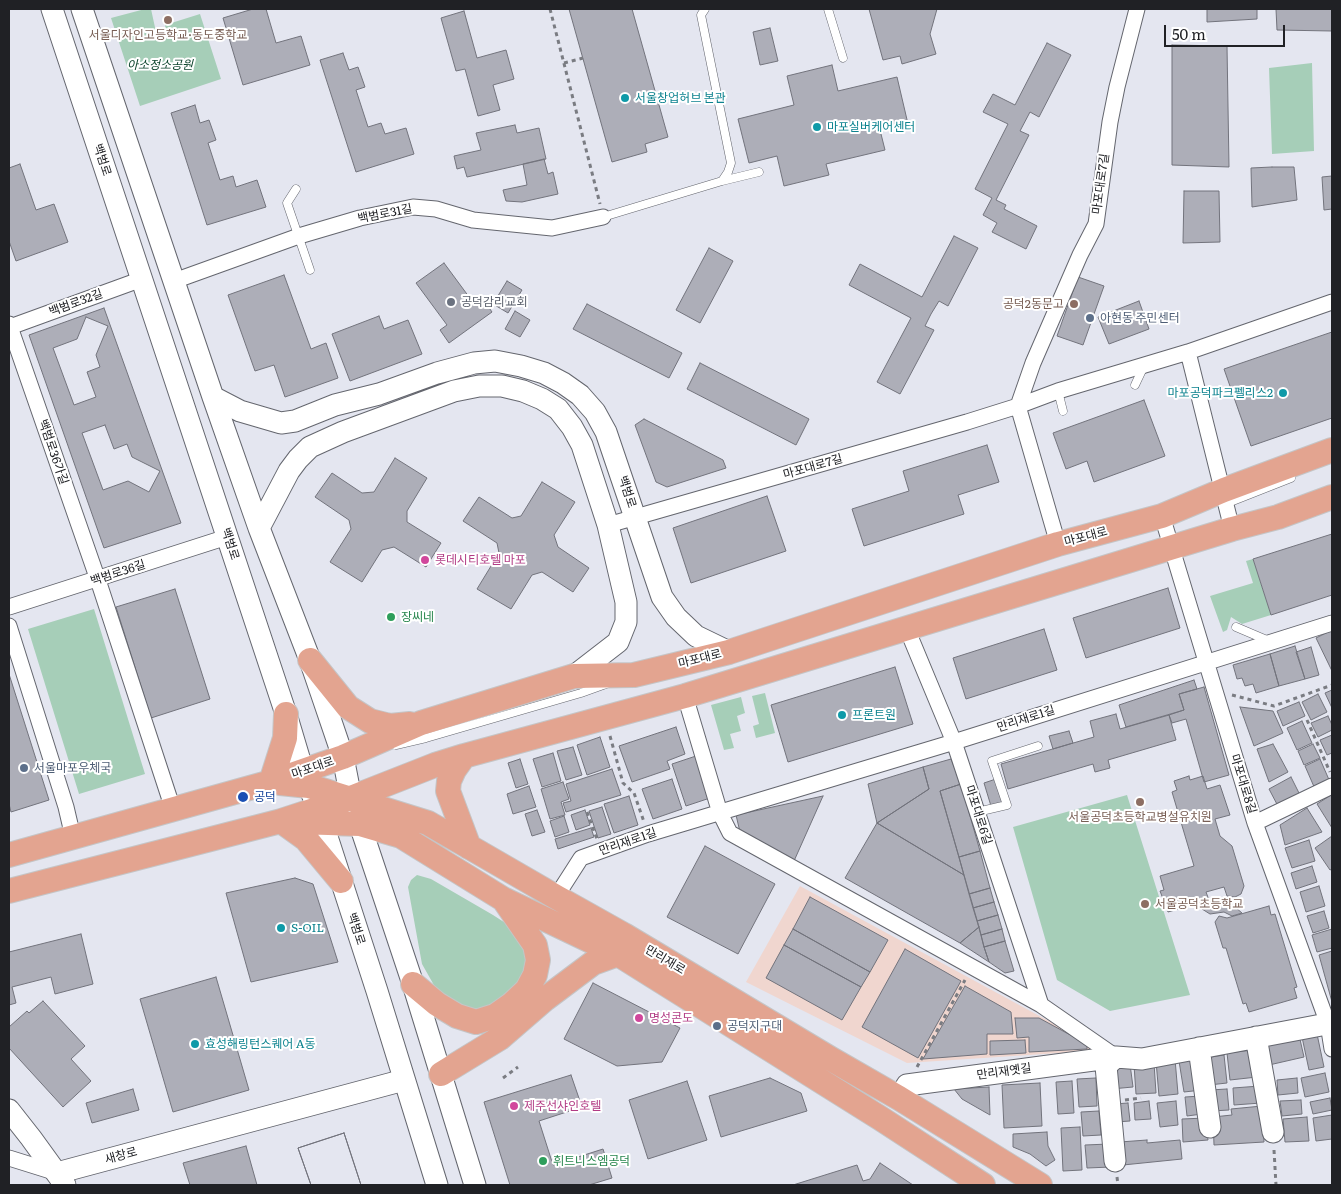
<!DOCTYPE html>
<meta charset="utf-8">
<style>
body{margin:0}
#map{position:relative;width:1341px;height:1194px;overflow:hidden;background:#e4e6f0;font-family:Literata,serif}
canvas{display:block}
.frame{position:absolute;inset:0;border:10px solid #202125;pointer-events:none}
.scale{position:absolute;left:1164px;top:25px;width:121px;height:22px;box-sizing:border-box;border:2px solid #202125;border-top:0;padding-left:6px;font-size:15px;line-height:18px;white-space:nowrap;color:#202125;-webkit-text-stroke:4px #fff;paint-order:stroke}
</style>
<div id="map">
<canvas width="1341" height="1194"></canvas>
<div class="frame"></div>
<div class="scale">50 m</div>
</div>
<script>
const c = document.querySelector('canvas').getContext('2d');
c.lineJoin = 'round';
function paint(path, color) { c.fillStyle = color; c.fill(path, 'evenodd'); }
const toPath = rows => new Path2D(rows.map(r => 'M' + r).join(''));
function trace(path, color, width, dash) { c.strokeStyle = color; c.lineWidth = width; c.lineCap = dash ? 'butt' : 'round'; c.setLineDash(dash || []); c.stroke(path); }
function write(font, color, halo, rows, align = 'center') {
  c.font = font + ' Literata,"Noto Sans KR",serif'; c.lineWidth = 4; c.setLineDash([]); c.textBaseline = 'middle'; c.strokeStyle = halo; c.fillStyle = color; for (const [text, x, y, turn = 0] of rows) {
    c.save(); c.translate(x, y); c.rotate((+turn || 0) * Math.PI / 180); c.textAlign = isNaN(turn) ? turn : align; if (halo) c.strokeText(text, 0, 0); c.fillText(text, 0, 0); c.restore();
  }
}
const commercial = toPath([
 [800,886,1091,1044,1090,1051,907,1063,746,982]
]);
const green = toPath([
 [145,9,151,9,156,32,166,33,165,25,200,14,221,79,140,106,111,18],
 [1312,63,1314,151,1272,154,1269,68],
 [1253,559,1271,615,1242,624,1231,617,1227,630,1223,632,1210,596,1253,583,1246,561],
 [94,609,145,774,79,794,28,629],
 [765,693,775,733,756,738,753,726,759,724,752,696],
 [741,697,745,713,737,716,741,731,730,734,734,748,724,750,711,705],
 [1127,795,1190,995,1110,1011,1057,980,1013,827],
 [417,875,431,879,493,915,510,926,524,940,532,969,506,1003,472,1011,453,1002,435,987,422,964,408,887,411,880]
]);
const building = toPath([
 [253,9,266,9,276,43,301,36,310,65,243,85,223,18,253,9],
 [569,9,632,9,668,137,645,144,647,152,612,162,569,9],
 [869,9,937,9,930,34,936,54,902,64,900,56,883,60,869,9],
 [1207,9,1257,9,1257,19,1207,22,1207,9],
 [1276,9,1332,9,1332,31,1277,30,1276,9],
 [464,11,477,58,506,50,514,79,493,85,500,110,478,116,465,69,456,71,441,18,464,11],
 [770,28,778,61,760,65,753,32,770,28],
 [1047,43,1071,55,1039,117,1030,112,1020,131,1029,135,996,200,1006,205,1004,209,1037,226,1026,249,992,232,997,223,983,215,992,198,975,189,1008,124,983,112,993,94,1015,105,1047,43],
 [1172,45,1227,46,1229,167,1172,165,1172,45],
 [343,53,349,70,358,67,365,87,356,90,368,127,381,123,385,134,406,128,414,154,356,172,320,60,343,53],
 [832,65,838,91,897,77,908,124,880,130,885,150,826,164,829,175,784,186,777,156,749,163,738,119,794,105,787,76,832,65],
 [195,105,200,123,209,120,216,140,208,143,220,180,233,176,236,187,257,180,266,207,207,225,171,113,195,105],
 [515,125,517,133,539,128,546,159,467,177,464,167,457,169,454,156,481,150,476,133,515,125],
 [544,159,548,174,553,172,558,194,522,202,506,201,503,190,527,185,523,164,544,159],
 [20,164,36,210,54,204,68,242,16,261,9,241,9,168,20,164],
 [1272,167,1294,167,1297,200,1252,207,1251,168,1272,167],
 [1332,176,1332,209,1324,210,1322,177,1332,176],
 [1184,191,1219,191,1220,242,1183,243,1184,191],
 [954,236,978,248,948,306,939,301,931,314,925,326,934,330,900,394,877,382,911,318,849,285,860,264,922,297,954,236],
 [709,248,733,261,700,323,676,310,709,248],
 [444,263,475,305,483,299,492,312,449,343,440,330,447,325,416,283,444,263],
 [284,275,311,349,326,343,338,378,285,397,274,365,255,371,228,295,284,275],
 [1078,277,1104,286,1083,345,1057,336,1078,277],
 [507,281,522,290,508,313,493,304,507,281],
 [1139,301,1149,329,1109,344,1098,317,1139,301],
 [587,304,682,353,669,378,573,329,587,304],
 [104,308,181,523,104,548,29,335,104,308],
 [515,311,530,320,520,337,505,329,515,311],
 [379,316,384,329,408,320,422,354,350,381,332,334,379,316],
 [86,317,108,326,96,355,100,367,87,372,96,397,74,405,53,348,77,339,86,317],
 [1332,332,1332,418,1251,446,1224,369,1332,332],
 [700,363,809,419,796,445,687,389,700,363],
 [1144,400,1165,456,1094,482,1087,461,1066,469,1053,433,1144,400],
 [644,419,723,460,726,468,667,487,656,482,635,425,644,419],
 [105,425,114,449,127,444,132,457,160,471,149,492,128,481,103,490,82,433,105,425],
 [987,445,999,482,958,495,964,514,864,546,852,509,909,491,903,471,987,445],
 [395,458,427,478,407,511,407,522,441,543,426,567,394,547,382,550,362,582,330,562,351,529,349,520,315,497,332,473,362,493,374,492,395,458],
 [542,482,575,502,554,535,558,547,589,568,573,592,542,572,532,575,511,609,477,589,499,553,497,543,463,521,479,497,512,518,521,516,542,482],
 [767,496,786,551,691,583,673,528,767,496],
 [1332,534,1332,595,1271,615,1253,559,1332,534],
 [1168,588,1180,628,1086,658,1073,618,1168,588],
 [175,589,210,699,151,718,116,607,175,589],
 [1044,629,1057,670,966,699,953,658,1044,629],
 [1332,630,1332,671,1316,638,1332,630],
 [1295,646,1305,679,1279,686,1270,654,1295,646],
 [1311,647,1319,675,1305,679,1296,652,1311,647],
 [1270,654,1279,686,1256,693,1253,684,1245,686,1242,678,1237,679,1233,665,1270,654],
 [895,667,913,724,788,762,771,705,895,667],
 [9,674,49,800,11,812,9,804,9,674],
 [1194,680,1197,689,1179,694,1184,710,1126,727,1119,705,1194,680],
 [1204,687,1229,775,1204,782,1186,719,1172,723,1169,715,1184,710,1179,694,1204,687],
 [1332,690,1332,708,1325,693,1332,690],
 [1318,694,1327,712,1311,720,1302,702,1318,694],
 [1299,702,1305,716,1283,726,1277,711,1299,702],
 [1240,707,1273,711,1283,733,1254,746,1240,707],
 [1116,714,1120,729,1169,715,1176,740,1108,760,1110,768,1095,772,1093,764,1008,789,1001,764,1094,737,1090,721,1116,714],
 [1328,716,1332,725,1332,730,1318,737,1311,723,1328,716],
 [1302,721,1312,743,1297,750,1287,728,1302,721],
 [676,727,685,754,667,761,670,769,632,782,619,746,676,727],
 [1069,731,1073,743,1053,749,1049,736,1069,731],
 [1332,735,1332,753,1327,755,1320,740,1332,735],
 [600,737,610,767,587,775,577,745,600,737],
 [1273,744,1288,772,1269,782,1257,749,1273,744],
 [1313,744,1320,758,1304,765,1298,751,1313,744],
 [573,747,582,775,566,780,557,751,573,747],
 [553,753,561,781,542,787,533,759,553,753],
 [696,756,710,798,686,806,672,764,696,756],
 [520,759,528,784,516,788,508,763,520,759],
 [951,759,961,784,940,791,964,875,877,823,929,789,923,767,951,759],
 [1320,759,1330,782,1315,789,1305,766,1320,759],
 [923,767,929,789,877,823,868,784,923,767],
 [612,769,621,795,566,812,563,803,571,801,566,784,612,769],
 [1189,776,1190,780,1203,776,1207,789,1220,785,1230,815,1215,819,1220,836,1232,846,1244,886,1241,894,1235,897,1227,896,1224,887,1206,892,1209,900,1168,912,1160,891,1164,890,1160,876,1194,866,1172,792,1177,790,1174,781,1189,776],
 [1291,777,1301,797,1279,808,1269,789,1291,777],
 [672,779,682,809,653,819,642,789,672,779],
 [996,779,1004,802,991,806,984,783,996,779],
 [563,782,569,799,561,802,565,815,550,819,541,789,563,782],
 [961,784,980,851,959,857,940,791,961,784],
 [529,786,536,807,513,814,507,794,529,786],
 [1331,795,1332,797,1332,828,1317,804,1331,795],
 [629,796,638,825,614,833,604,804,629,796],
 [823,796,794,861,740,832,736,815,823,796],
 [602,807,611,834,598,838,589,811,602,807],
 [1307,808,1322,832,1285,845,1280,825,1307,808],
 [537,810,545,832,532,836,525,814,537,810],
 [585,810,590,825,576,830,571,815,585,810],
 [564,816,569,832,555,837,550,821,564,816],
 [877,823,964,875,979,927,960,943,845,878,877,823],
 [591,828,594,837,558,849,555,839,591,828],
 [1332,836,1332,869,1330,870,1315,848,1332,836],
 [1309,840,1315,861,1292,868,1285,848,1309,840],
 [705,846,775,884,738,954,667,917,705,846],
 [980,851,990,888,969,894,959,857,980,851],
 [1312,866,1317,882,1296,889,1291,873,1312,866],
 [295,878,313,884,338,962,251,982,226,893,295,878],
 [1319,886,1325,906,1306,912,1300,892,1319,886],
 [990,888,994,902,973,908,969,894,990,888],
 [810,897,888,940,870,972,793,929,810,897],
 [1209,900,1212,904,1235,907,1242,913,1232,916,1224,912,1210,914,1202,909,1199,903,1209,900],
 [994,902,998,915,977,921,973,908,994,902],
 [1269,906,1271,915,1275,914,1297,987,1294,988,1297,998,1249,1012,1246,1003,1243,1004,1226,948,1223,948,1215,922,1219,916,1227,918,1269,906],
 [1324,911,1329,928,1313,933,1307,916,1324,911],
 [998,915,1002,929,981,935,977,921,998,915],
 [979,927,984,947,989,962,960,943,979,927],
 [793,929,870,972,861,987,784,945,793,929],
 [1002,929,1005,941,984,947,981,935,1002,929],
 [1332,929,1332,948,1317,952,1312,935,1332,929],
 [81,934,93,984,55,994,51,977,12,987,16,1003,9,1005,9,952,81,934],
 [1005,941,1014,971,1005,973,989,962,984,947,1005,941],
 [784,945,861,987,842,1020,766,978,784,945],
 [905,949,961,981,918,1058,862,1027,905,949],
 [1332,951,1332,1002,1319,955,1332,951],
 [216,977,249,1090,173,1112,140,999,216,977],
 [593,983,680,1028,662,1062,617,1066,564,1039,593,983],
 [965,986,1011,1012,1013,1034,987,1034,987,1054,923,1059,965,986],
 [43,1001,85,1046,71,1059,91,1081,63,1107,9,1048,9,1027,27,1011,29,1013,43,1001],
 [1015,1018,1039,1018,1087,1044,1087,1049,1029,1052,1029,1037,1017,1038,1015,1018],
 [1317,1034,1324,1067,1309,1070,1302,1037,1317,1034],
 [1299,1035,1304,1057,1269,1065,1264,1043,1299,1035],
 [1025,1040,1026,1053,990,1055,990,1041,1025,1040],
 [1253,1050,1257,1077,1230,1080,1227,1053,1253,1050],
 [1224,1055,1227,1083,1209,1085,1205,1058,1224,1055],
 [1175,1059,1178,1094,1159,1096,1156,1061,1175,1059],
 [1198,1059,1202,1090,1184,1092,1179,1061,1198,1059],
 [1154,1063,1156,1093,1136,1094,1134,1065,1154,1063],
 [1130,1064,1133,1087,1111,1089,1109,1066,1130,1064],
 [1325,1073,1329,1092,1305,1097,1301,1078,1325,1073],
 [571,1075,582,1107,539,1121,553,1165,603,1149,612,1178,589,1185,510,1185,484,1102,571,1075],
 [770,1078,801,1093,807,1111,721,1137,709,1096,770,1078],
 [1096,1078,1097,1106,1079,1107,1077,1079,1096,1078],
 [1297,1078,1298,1093,1278,1095,1277,1080,1297,1078],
 [687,1081,707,1140,648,1159,629,1100,687,1081],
 [1072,1081,1074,1113,1058,1114,1056,1082,1072,1081],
 [1040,1083,1042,1126,1004,1128,1002,1085,1040,1083],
 [1260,1086,1261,1103,1234,1105,1233,1088,1260,1086],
 [989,1087,990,1115,962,1099,954,1089,989,1087],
 [133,1089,139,1110,92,1123,86,1103,133,1089],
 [1227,1089,1229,1110,1212,1111,1210,1090,1227,1089],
 [1201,1096,1202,1114,1187,1116,1185,1097,1201,1096],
 [1330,1098,1332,1110,1313,1114,1310,1102,1330,1098],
 [1301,1100,1302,1114,1282,1116,1280,1101,1301,1100],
 [1149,1101,1151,1119,1135,1120,1134,1103,1149,1101],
 [1176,1101,1178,1125,1160,1127,1157,1103,1176,1101],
 [1128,1103,1130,1121,1116,1122,1114,1104,1128,1103],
 [1262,1106,1264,1142,1214,1145,1213,1117,1232,1115,1231,1109,1262,1106],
 [1099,1111,1101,1135,1083,1136,1081,1112,1099,1111],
 [1332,1115,1332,1139,1316,1141,1313,1118,1332,1115],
 [1307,1117,1309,1141,1285,1142,1283,1119,1307,1117],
 [1206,1118,1208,1140,1183,1142,1182,1119,1206,1118],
 [1080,1127,1082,1170,1063,1171,1061,1128,1080,1127],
 [1047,1132,1048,1146,1055,1160,1046,1166,1030,1154,1013,1147,1013,1134,1047,1132],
 [344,1133,361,1185,311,1185,298,1148,344,1133],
 [344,1133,361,1185,311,1185,298,1148,344,1133],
 [1147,1140,1147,1143,1180,1140,1182,1159,1123,1165,1120,1142,1147,1140],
 [1109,1144,1111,1167,1087,1168,1085,1145,1109,1144],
 [246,1146,257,1185,190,1185,183,1163,246,1146],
 [880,1163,913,1185,793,1185,857,1165,863,1181,870,1179,880,1163]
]);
const path = toPath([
 [550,9,600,204],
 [564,63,583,58],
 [1232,695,1274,706,1332,685],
 [1307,720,1330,772],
 [610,736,623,783,634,793,644,822],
 [587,812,597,839],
 [917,1067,965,980],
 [503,1078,518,1067],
 [1125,1100,1141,1098],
 [1274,1150,1276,1185],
 [1117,1177,1118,1185]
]);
const lane = toPath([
 [828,9,843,58],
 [722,181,759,172],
 [296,189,287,203,310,270],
 [603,217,722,181,728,172,731,163,701,15,705,9],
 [1135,385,1144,366],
 [1058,391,1063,411],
 [1225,504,1291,478],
 [1236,627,1269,641],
 [396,745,426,738,581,693,606,684],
 [977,812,1007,805,992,761,1038,746]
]);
const street = toPath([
 [174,281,299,236,360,218,413,207,436,209,473,220,552,228,603,217],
 [9,324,98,580,173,809],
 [10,327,142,279],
 [1188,352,1232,529],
 [1162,516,1255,823,1328,1024,1332,1049],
 [608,525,967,422,1018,406,1058,391,1188,352,1332,302],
 [1058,544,1018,406,1033,363,1080,255,1096,224,1110,122,1117,87,1137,9],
 [9,607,227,537],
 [9,626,66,807,73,837],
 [907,629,954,742,1041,1005],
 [685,696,720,813,730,833,1041,1005,1116,1057],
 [1255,823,1332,786],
 [556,897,581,858,648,834,954,742,1332,623],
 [9,1158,57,1173]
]);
const secondary = toPath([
 [52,9,286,714,303,771,318,809,377,991,437,1185],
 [82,9,213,397,259,528,310,660,324,701,343,757,351,798,413,984,475,1185],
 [213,397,240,411,281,423,295,421,335,405,379,394,437,373,474,363,495,361,521,366,544,373,563,383,580,395,595,412,606,432,662,597,676,617,696,636,729,652],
 [259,528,289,471,298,459,310,447,343,432,454,391,479,386,502,386,523,391,542,399,558,409,572,427,582,445,608,525,626,602,626,622,618,642,574,676],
 [1256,1037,1273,1132],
 [1199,1048,1210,1127],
 [899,1098,907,1085,1116,1057,1142,1059,1332,1023],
 [9,1110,31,1138,65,1185],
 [1115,1161,1106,1066,1116,1057],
 [57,1173,404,1080]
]);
const primary = toPath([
 [310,660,348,707,370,721,390,726,410,724],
 [464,756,454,770,449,781,448,791,469,847],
 [271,782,285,738,286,714],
 [280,783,309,786,428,823,556,897,624,935,831,1059,899,1098,1040,1185],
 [281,821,306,839,341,881],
 [297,822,360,824,401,836,503,899,618,954,880,1118,983,1185],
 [9,855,271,782,343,757,421,723,574,676,634,675,729,652,1058,544,1162,516,1224,490,1332,450],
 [9,891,281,821,351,798,435,765,464,756,685,696,1232,529,1278,517,1332,497],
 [413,984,437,1004,457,1016,476,1022,495,1016,512,1004,527,990,535,975,538,960,535,945,504,900],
 [441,1074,500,1038,545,999,593,963,618,954]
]);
const markers = [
 [168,20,5,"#8d6e63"],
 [625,98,5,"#0f9aa8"],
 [817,127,5,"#0f9aa8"],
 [451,302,5,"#6b7280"],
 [1074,304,5,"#8d6e63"],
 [1090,318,5,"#5c6f8a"],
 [1283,393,5,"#0f9aa8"],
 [425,560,5,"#d1479c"],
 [391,617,5,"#2e9e5b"],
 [842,715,5,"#0f9aa8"],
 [24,768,5,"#5c6f8a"],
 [243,797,6,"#1a4fb4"],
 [1140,802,5,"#8d6e63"],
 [1145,904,5,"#8d6e63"],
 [281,928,5,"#0f9aa8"],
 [639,1018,5,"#d1479c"],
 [717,1026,5,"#5c6f8a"],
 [195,1044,5,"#0f9aa8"],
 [514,1106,5,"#d1479c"],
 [543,1161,5,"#2e9e5b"]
];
const educationNames = [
 ["서울디자인고등학교·동도중학교",168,35],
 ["공덕2동문고",1064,304,"right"],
 ["서울공덕초등학교병설유치원",1140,817],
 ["서울공덕초등학교",1155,904,"left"]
];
const parkNames = [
 ["아소정소공원",160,65]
];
const cultureNames = [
 ["서울창업허브 본관",635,98],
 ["마포실버케어센터",827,127],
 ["마포공덕파크펠리스2",1273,393,"right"],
 ["프론트원",852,715],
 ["S-OIL",291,928],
 ["효성해링턴스퀘어 A동",205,1044]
];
const streetNames = [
 ["백범로",102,160,72],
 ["마포대로7길",1101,184,-82],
 ["백범로31길",385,214,-11],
 ["백범로32길",76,303,-20],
 ["백범로36가길",53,452,71],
 ["마포대로7길",813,467,-16],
 ["백범로",627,492,72],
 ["마포대로",1086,537,-15],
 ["백범로",230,544,72],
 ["백범로36길",118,573,-18],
 ["마포대로",700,659,-14],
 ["만리재로1길",1026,719,-18],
 ["마포대로",313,768,-19],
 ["마포대로8길",1243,784,73],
 ["마포대로6길",978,815,72],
 ["만리재로1길",628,842,-19],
 ["백범로",356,929,72],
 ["만리재로",665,960,31],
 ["만리재옛길",1004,1072,-8],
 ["새창로",121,1156,-15]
];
const worshipNames = [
 ["공덕감리교회",461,302]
];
const serviceNames = [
 ["아현동 주민센터",1100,318],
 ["서울마포우체국",34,768],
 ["공덕지구대",727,1026]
];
const hotelNames = [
 ["롯데시티호텔 마포",435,560],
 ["명성콘도",649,1018],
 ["제주선샤인호텔",524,1106]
];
const leisureNames = [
 ["장씨네",401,617],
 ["휘트니스엠공덕",553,1161]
];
const transitNames = [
 ["공덕",254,797]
];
paint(commercial, '#f0d6cf');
paint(green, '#a6ceb8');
paint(building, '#adaeb8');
trace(building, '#72737c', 1);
trace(lane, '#64666e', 9);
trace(street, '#64666e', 17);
trace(secondary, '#64666e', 23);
trace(primary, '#c5c5c6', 26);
trace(path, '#7a7c82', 3, [4, 4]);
trace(lane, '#fff', 8);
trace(street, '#fff', 15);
trace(secondary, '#fff', 21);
trace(primary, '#e3a490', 24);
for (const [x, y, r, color] of markers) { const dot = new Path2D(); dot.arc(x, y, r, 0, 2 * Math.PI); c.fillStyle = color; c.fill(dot); trace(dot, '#fff', 2); }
write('12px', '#785e54', '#fff', educationNames);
write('italic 12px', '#0c442c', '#fff', parkNames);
write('12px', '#0d838f', '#fff', cultureNames, 'left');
write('12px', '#202125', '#fff', streetNames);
write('12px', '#5b616d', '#fff', worshipNames, 'left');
write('12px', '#4e5e75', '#fff', serviceNames, 'left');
write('12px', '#b23c85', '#fff', hotelNames, 'left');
write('12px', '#27864d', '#fff', leisureNames, 'left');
write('12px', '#164399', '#fff', transitNames, 'left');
</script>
